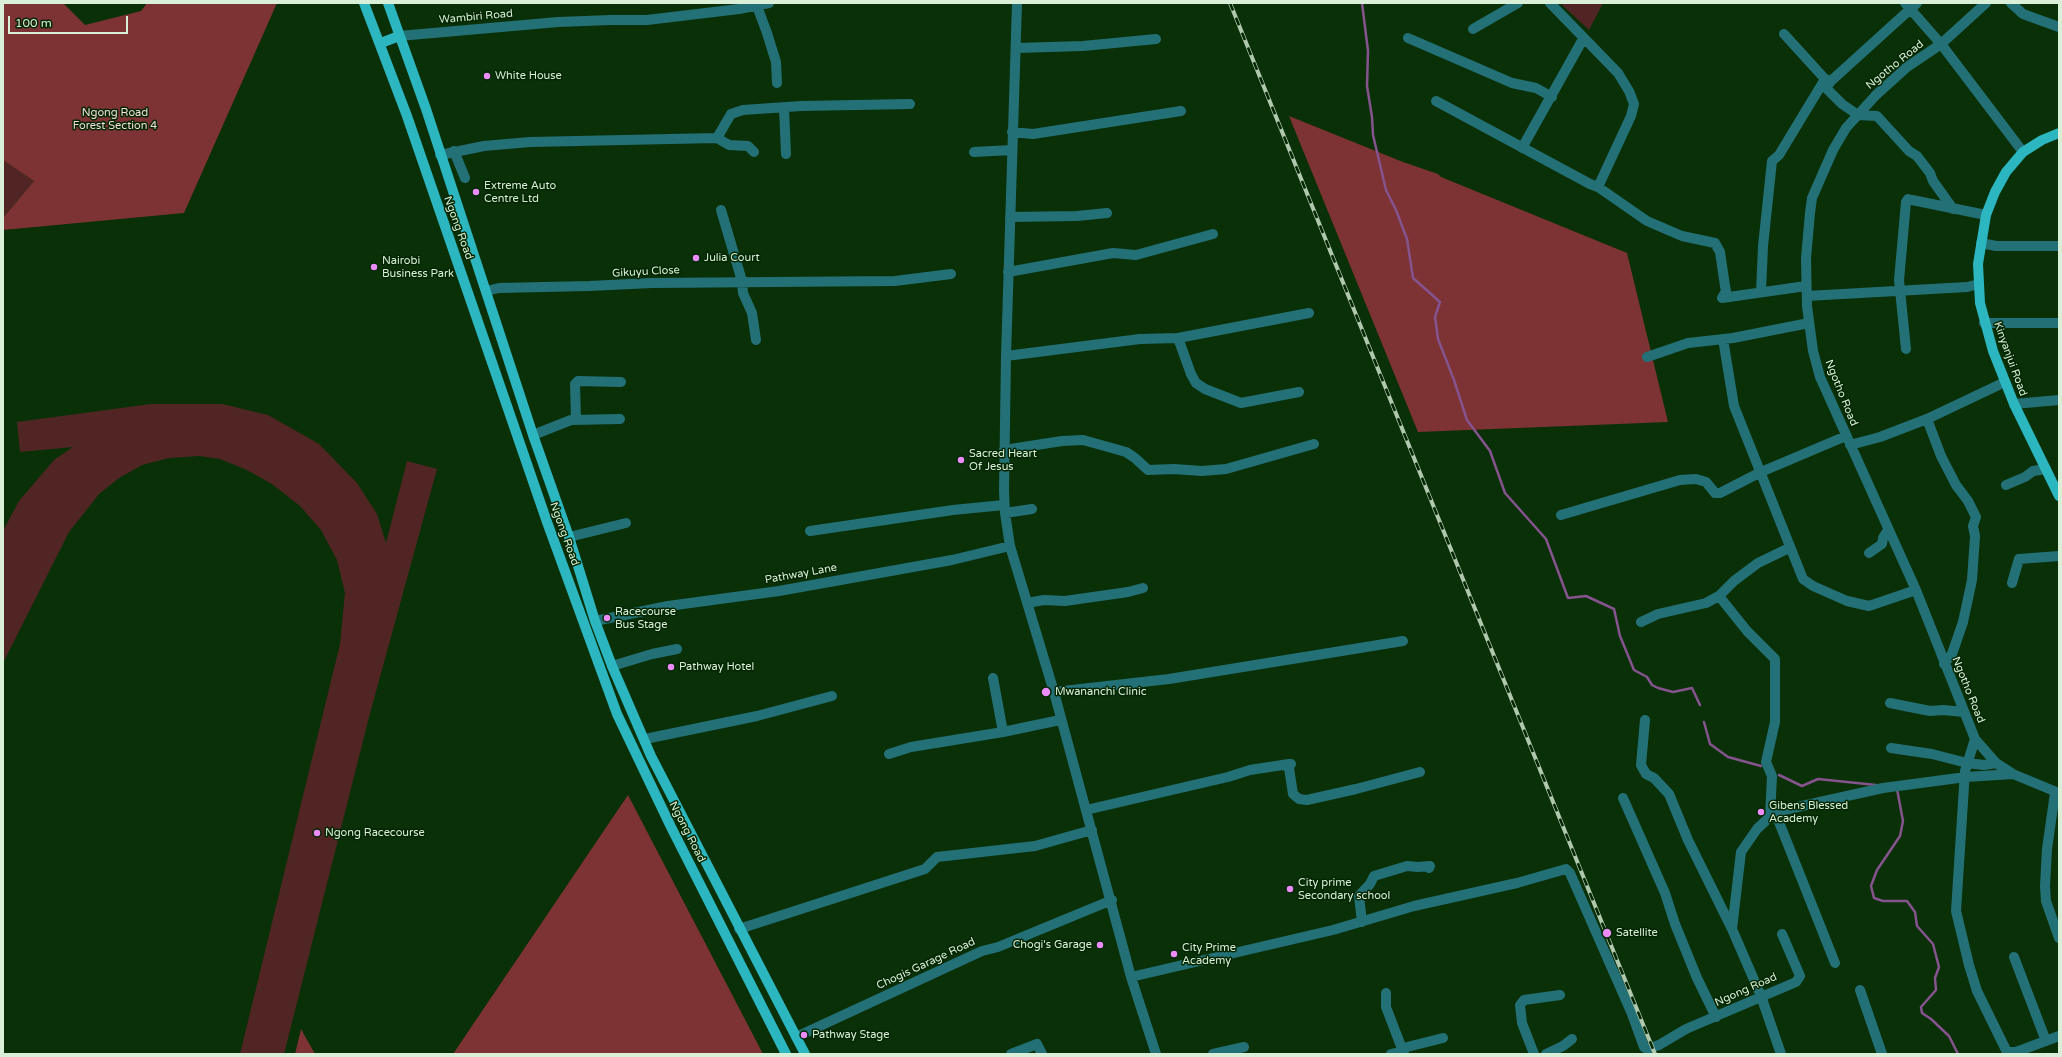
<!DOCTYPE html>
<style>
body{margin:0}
#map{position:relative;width:2062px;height:1057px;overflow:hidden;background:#0a3007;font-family:"Varela Round",sans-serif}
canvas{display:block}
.frame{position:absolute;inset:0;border:4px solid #daefd7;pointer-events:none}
.scale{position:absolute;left:8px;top:16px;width:120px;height:18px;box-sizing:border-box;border:2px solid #daefd7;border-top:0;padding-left:5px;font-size:12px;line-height:14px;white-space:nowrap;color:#daefd7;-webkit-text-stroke:3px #012600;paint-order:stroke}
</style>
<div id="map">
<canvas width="2062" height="1057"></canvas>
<div class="frame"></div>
<div class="scale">100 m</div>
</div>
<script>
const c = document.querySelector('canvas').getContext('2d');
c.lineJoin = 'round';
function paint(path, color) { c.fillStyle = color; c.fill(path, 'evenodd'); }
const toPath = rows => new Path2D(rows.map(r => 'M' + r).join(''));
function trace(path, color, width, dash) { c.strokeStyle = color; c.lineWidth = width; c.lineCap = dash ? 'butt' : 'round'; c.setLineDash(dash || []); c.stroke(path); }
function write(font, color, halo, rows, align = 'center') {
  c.font = font + ' "Varela Round",sans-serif'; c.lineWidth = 3; c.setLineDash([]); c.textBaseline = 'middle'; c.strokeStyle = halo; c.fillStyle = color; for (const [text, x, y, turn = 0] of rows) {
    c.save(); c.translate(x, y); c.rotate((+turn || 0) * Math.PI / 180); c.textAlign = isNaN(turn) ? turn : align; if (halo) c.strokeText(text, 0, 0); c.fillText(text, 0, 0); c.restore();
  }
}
const green = toPath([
 [1560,3,1603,3,1589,30],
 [3,160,34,181,3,218],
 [151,404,222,404,268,415,319,444,357,483,377,514,386,543,407,461,437,469,369,717,284,1054,240,1054,340,644,345,593,337,560,321,530,300,506,272,484,247,470,220,459,199,456,169,458,142,465,119,478,99,494,69,532,3,663,3,531,19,501,54,460,73,447,20,452,17,422]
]);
const forest = toPath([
 [3,3,63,3,85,25,141,11,147,3,277,3,184,213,3,230,3,218,34,181,3,160],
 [1289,116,1403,162,1438,174,1441,177,1627,253,1668,422,1418,432],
 [628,795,763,1054,453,1054],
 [301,1029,315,1054,295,1054]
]);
const stream = toPath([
 [1362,3,1368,51,1367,86,1372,117,1373,135,1386,190,1396,210,1407,239,1413,278,1440,302,1435,317,1438,339,1454,380,1467,420,1490,451,1505,493,1546,539,1568,598,1586,596,1614,609,1620,636,1634,670,1647,677,1652,685,1658,688,1673,692,1692,688,1700,705],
 [1704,722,1710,744,1728,757,1761,766],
 [1779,775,1802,786,1818,779,1876,785],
 [1897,789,1903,821,1900,836,1877,870,1871,886,1874,898,1883,901,1907,901,1915,912,1917,926,1933,944,1939,967,1935,978,1936,990,1921,1007,1922,1013,1931,1019,1949,1036,1958,1054]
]);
const minor = toPath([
 [1017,3,1006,356,1004,490,1005,513,1010,546,1054,692,1131,977,1156,1054],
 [1550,3,1618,73,1629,91,1634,104,1631,116,1598,187],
 [1905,3,1941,44,2023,152],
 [1986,3,1941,44,1907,67,1876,95,1846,128,1833,150,1812,198,1810,213,1806,258,1807,306,1813,351,1820,377,1916,590,1975,739,1996,763,2013,774,2059,793],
 [2011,3,2023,14,2059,27],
 [757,6,767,33,776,62,777,83],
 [1473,29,1518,3],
 [1784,34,1825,79],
 [399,36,558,22,611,20,647,20,739,9,769,3],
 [1408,38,1512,83,1536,88,1552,97],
 [1016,48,1083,46,1156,39],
 [1831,81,1917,3],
 [1436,101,1590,184,1598,187,1647,221,1682,236,1715,243,1720,252,1725,286,1726,291,1722,298,1806,286],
 [784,108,786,154],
 [1012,132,1033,134,1181,111],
 [717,138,729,145,748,146,754,152],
 [1522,148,1583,39],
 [454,151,465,178],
 [974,152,1012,150],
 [440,155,484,146,530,142,717,138,731,114,743,110,801,106,910,104],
 [721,210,742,281,743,293,752,313,756,340],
 [1010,217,1077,216,1107,213],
 [1981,243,1996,246,2059,246],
 [1008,272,1113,253,1136,255,1213,234],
 [486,291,499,288,589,286,652,283,895,281,951,274],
 [1761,292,1763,246,1772,161,1779,155,1825,79,1831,81,1826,88,1842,104,1858,115,1877,116,1909,151,1917,156,1930,173,1933,181,1953,209],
 [1807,296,1967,287,1979,284],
 [1984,323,2059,323],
 [1178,338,1191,374,1196,383,1205,389,1241,403,1299,392],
 [1723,339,1734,406,1803,579,1813,586,1847,601,1869,606,1916,590],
 [1906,349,1899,280,1906,202,1908,199,1912,200,1986,215],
 [1006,356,1140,339,1178,338,1309,313],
 [1647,357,1688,343,1733,338,1809,323],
 [2014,404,2059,400],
 [1927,419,1941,456,1956,485,1968,501,1976,517,1973,526,1975,536,1972,580,1963,622,1952,654,1944,664],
 [576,420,575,384,578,381,621,382],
 [533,435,571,420,620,419],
 [1850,445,1880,437,1927,419,2005,382],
 [1004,450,1062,441,1083,440,1126,452,1135,458,1148,470,1174,469,1202,471,1226,469,1314,444],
 [2006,485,2025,477,2033,471,2046,469],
 [1005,513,1032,509],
 [1561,515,1680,480,1696,479,1706,482,1715,493,1720,493,1761,472,1846,436],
 [810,531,953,510,1004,505],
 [569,537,626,523],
 [1869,553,1882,544,1883,538,1888,530],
 [2012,583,2019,559,2059,556],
 [1719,596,1747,631,1775,659,1775,722,1766,762,1772,776,1770,817],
 [1027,603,1044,600,1065,601,1128,592,1143,588],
 [595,621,668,606,779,591,952,560,1010,546],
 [1641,622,1658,614,1706,603,1719,596,1734,581,1758,563,1789,548],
 [612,666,652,654,677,649],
 [993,678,1003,732],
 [1054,692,1169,679,1403,641],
 [1890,703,1930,711,1943,710,1964,712],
 [1645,720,1641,765,1646,774,1654,778,1669,794,1688,840,1732,929,1761,996,1781,1054],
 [645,739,757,716,832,696],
 [1975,739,1965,771,1956,911,1969,965,1977,991,2007,1052,2016,1052,2059,1036],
 [1891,748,1932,754,1967,763,1984,765,1996,763],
 [889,754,911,747,1003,732,1060,720],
 [2055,793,2047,849,2045,886,2046,901,2059,938],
 [1623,798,1665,893,1675,924,1697,978,1716,1017],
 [1086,810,1228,777,1250,770,1289,764,1291,764,1287,767,1289,768,1293,794,1299,799,1307,800,1356,789,1420,772],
 [1775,812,1835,963],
 [1362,922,1359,896,1370,884,1374,876,1407,866,1418,867,1430,866,1429,868],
 [739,929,925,869,937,857,1035,846,1092,830],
 [1732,929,1741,852,1757,829,1775,812,1883,788,1966,777,2013,774],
 [2014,957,2046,1041],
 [1131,977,1333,930,1414,906,1517,883,1566,869,1570,873,1632,1014,1644,1047,1647,1049,1659,1045,1686,1029,1796,982,1800,976,1782,934],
 [1860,990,1882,1054],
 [1386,993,1386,1007,1404,1054],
 [796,1037,982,951,998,947,1112,900],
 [1403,1048,1443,1038],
 [1011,1054,1037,1044,1042,1054],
 [1213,1054,1244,1047],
 [1391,1054,1404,1051],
 [1534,1054,1522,1023,1520,1005,1524,1000,1560,995],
 [1546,1054,1563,1046,1572,1039]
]);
const major = toPath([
 [364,3,407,116,547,522,617,714,671,827,786,1054],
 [388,3,426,109,533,435,569,537,595,621,612,666,651,756,805,1054],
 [381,43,399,36],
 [2059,133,2042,140,2023,152,2006,172,1995,192,1986,215,1978,264,1980,303,1993,351,2014,404,2059,496]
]);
const rail = toPath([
 [1230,3,1655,1054]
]);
const markers = [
 [487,76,4,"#ec8cfb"],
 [476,192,4,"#ec8cfb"],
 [696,258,4,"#ec8cfb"],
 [374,267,4,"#ec8cfb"],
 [961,460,4,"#ec8cfb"],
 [607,618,4,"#ec8cfb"],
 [671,667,4,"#ec8cfb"],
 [1046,692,5,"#ec8cfb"],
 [1761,812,4,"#ec8cfb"],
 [317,833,4,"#ec8cfb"],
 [1290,889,4,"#ec8cfb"],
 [1607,933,5,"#ec8cfb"],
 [1100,945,4,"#ec8cfb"],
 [1174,954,4,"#ec8cfb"],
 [804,1035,4,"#ec8cfb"]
];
const streetNames = [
 ["Wambiri Road",476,17,-5],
 ["Ngotho Road",1895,65,-39],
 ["Ngong Road",458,228,70],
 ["Gikuyu Close",646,272,-3],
 ["Kinyanjui Road",2010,359,70],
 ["Ngotho Road",1841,393,68],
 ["Ngong Road",564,534,70],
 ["Pathway Lane",801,574,-10],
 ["Ngotho Road",1968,690,68],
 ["Ngong Road",687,832,63],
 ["Chogis Garage Road",926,964,-25],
 ["Ngong Road",1746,990,-24]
];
const poiNames = [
 ["White House",495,76],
 ["Extreme Auto",484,186],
 ["Centre Ltd",484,199],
 ["Julia Court",704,258],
 ["Nairobi",382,261],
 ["Business Park",382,274],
 ["Sacred Heart",969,454],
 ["Of Jesus",969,467],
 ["Racecourse",615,612],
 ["Bus Stage",615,625],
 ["Pathway Hotel",679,667],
 ["Mwananchi Clinic",1055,692],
 ["Gibens Blessed",1769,806],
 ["Academy",1769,819],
 ["Ngong Racecourse",325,833],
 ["City prime",1298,883],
 ["Secondary school",1298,896],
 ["Satellite",1616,933],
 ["Chogi's Garage",1092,945,"right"],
 ["City Prime",1182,948],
 ["Academy",1182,961],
 ["Pathway Stage",812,1035]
];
const parkNames = [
 ["Ngong Road",115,113],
 ["Forest Section 4",115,126]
];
paint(green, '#522525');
paint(forest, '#7d3233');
trace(stream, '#85538d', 2.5);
trace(minor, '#237177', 10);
trace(major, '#2bb6c0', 10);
trace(rail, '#b0c8ad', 4);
trace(rail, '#012600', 2.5, [8]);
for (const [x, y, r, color] of markers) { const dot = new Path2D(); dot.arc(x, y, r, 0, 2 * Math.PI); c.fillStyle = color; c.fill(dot); trace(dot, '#012600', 1.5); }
write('11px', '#daefd7', '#012600', streetNames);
write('11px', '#daefd7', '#012600', poiNames, 'left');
write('11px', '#f6dedc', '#012600', parkNames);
</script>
